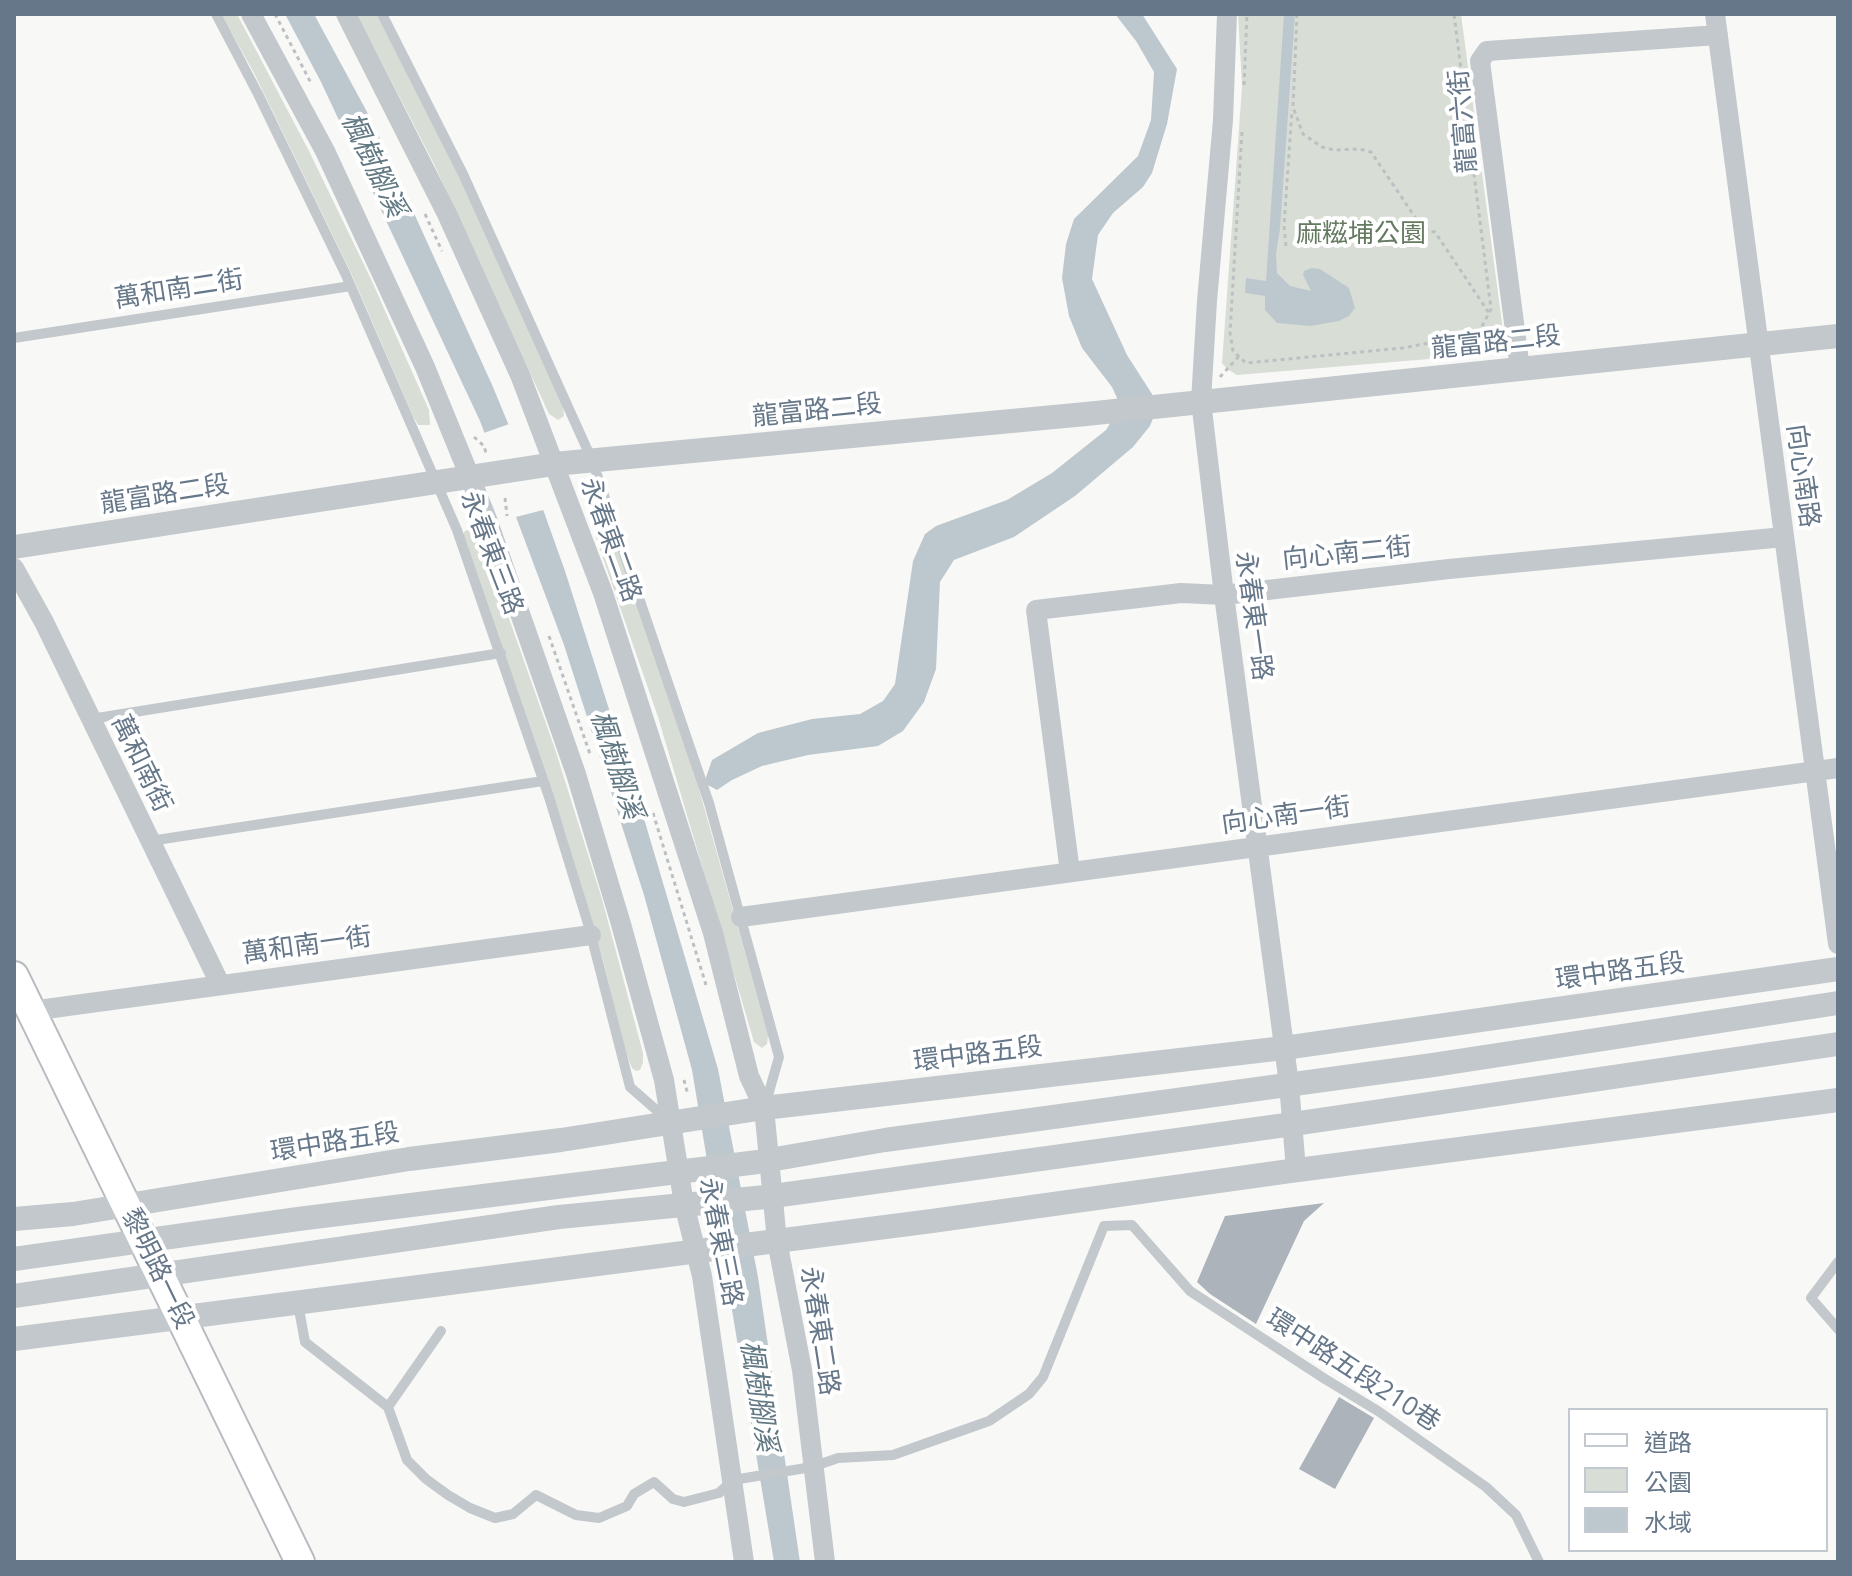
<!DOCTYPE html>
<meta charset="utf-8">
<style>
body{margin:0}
#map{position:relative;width:1852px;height:1576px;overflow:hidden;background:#f8f9f6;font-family:"Open Sans","Noto Sans TC",sans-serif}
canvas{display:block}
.frame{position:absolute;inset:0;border:16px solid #667789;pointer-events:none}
.legend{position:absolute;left:1568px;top:1408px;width:260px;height:144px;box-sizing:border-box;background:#fff;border:2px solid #c2c9d0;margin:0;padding:10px 14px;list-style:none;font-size:24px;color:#667789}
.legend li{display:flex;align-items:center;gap:16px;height:40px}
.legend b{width:40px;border:2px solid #c2c9d0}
</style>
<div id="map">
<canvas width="1852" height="1576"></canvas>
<div class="frame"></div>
<ul class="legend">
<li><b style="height:10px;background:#fff"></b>道路</li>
<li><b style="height:22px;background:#d8ded5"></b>公園</li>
<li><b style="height:22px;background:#bdc8ce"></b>水域</li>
</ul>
</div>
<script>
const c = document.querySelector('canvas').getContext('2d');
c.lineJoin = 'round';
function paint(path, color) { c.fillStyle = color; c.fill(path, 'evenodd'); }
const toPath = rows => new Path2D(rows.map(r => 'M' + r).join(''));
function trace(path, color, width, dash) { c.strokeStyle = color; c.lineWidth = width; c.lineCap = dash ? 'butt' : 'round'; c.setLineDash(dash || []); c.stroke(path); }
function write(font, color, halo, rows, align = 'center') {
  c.font = font + ' "Open Sans","Noto Sans TC",sans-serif'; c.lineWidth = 8; c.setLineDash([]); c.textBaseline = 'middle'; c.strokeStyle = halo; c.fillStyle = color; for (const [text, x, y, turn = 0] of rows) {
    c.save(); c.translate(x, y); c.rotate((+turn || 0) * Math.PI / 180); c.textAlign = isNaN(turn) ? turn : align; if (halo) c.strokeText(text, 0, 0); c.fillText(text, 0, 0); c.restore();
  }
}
const green = toPath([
 [221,14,237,14,309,151,371,279,429,410,430,425,418,425,413,416,351,273,254,73],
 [357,14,378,14,455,167,563,405,564,416,558,420,549,414,434,164],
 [1238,14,1461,14,1503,331,1489,354,1237,375,1227,369,1222,363,1242,87],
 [602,523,611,530,695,775,768,1035,767,1044,762,1048,754,1042,658,717,595,535,596,524],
 [470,528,478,531,499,590,555,749,602,899,643,1053,643,1063,640,1070,636,1071,632,1068,624,1049,603,960,565,832,464,537,464,532]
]);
const water = toPath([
 [285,14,314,14,373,123,493,387,540,501,565,571,645,822,718,1069,758,1277,800,1562,774,1562,692,1070,644,895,564,645,480,421,321,82],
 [1115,14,1142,14,1177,69,1167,124,1152,173,1143,187,1113,213,1098,235,1092,279,1127,355,1152,394,1155,413,1150,426,1133,447,1075,496,1014,537,954,560,940,582,936,669,924,702,903,731,878,746,808,755,762,766,732,780,717,790,704,783,712,760,758,733,812,719,860,714,883,701,895,684,913,561,925,534,936,526,1007,500,1052,473,1106,430,1116,414,1117,398,1112,387,1082,348,1069,316,1062,278,1066,244,1074,219,1138,156,1151,120,1154,72,1136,41],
 [1284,14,1295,14,1280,229,1276,254,1277,273,1290,286,1311,291,1303,275,1304,271,1311,268,1320,269,1349,288,1355,308,1349,316,1339,321,1310,326,1277,323,1265,310,1265,296,1245,293,1246,278,1266,281]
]);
const pier = toPath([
 [512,423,547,509,512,518,481,434]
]);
const building = toPath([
 [1324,1203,1304,1221,1256,1324,1210,1294,1197,1282,1225,1216],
 [1339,1397,1374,1418,1335,1489,1299,1469]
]);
const path = toPath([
 [275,14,312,85],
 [1297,14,1293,107,1303,134,1322,147,1334,150,1360,149,1371,152,1419,223,1428,231,1435,232,1489,313],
 [1244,85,1247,14],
 [1242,132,1230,333,1233,351,1246,363,1402,348,1478,334,1491,309,1454,14],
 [425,214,442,251],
 [1286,246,1284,226,1292,110],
 [1220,377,1239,356],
 [474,437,484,446,486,453],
 [505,498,507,516],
 [549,636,591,757],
 [653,813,706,985],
 [684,1080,688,1095]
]);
const service = toPath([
 [216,14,258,94,345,273,457,530,549,797,589,927,630,1087,669,1121],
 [382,14,463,174,592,460,709,803,779,1057,765,1106],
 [14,338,351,286],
 [91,719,501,653],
 [150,841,543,781],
 [1838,1262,1811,1298,1838,1329],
 [298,1304,305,1342,388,1407,407,1460,426,1479,448,1495,470,1508,495,1518,513,1514,536,1495,576,1515,599,1518,627,1506,634,1494,654,1482,673,1499,684,1502,719,1493,733,1480,812,1467,838,1458,893,1455,989,1421,1029,1394,1043,1377,1104,1226,1132,1225,1190,1291,1325,1379,1378,1411,1486,1487,1516,1515,1539,1562],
 [388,1407,441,1331]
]);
const minor = toPath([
 [251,14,325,151,425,367,487,519,576,774,621,924,664,1080,684,1204,702,1276,744,1562],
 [346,14,447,214,520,375,603,593,713,933,749,1076,764,1108,777,1241,802,1370,825,1562],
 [1227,14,1223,120,1207,301,1201,401,1224,595,1289,1084,1296,1170],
 [1715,14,1838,944],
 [1520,369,1480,61,1487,51,1718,35],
 [14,568,44,622,220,984],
 [1070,872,1036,610,1181,593,1224,595,1449,569,1784,537],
 [741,917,1838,768],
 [31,1011,591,935]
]);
const tertiary = toPath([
 [14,547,554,464,1086,414,1838,336],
 [14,1219,73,1214,409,1159,561,1140,764,1108,1284,1048,1838,969],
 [14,1259,298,1219,758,1162,885,1140,1433,1065,1838,1003],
 [14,1296,559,1217,766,1197,1293,1124,1838,1044],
 [14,1339,932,1221,1290,1171,1838,1100]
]);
const secondary = toPath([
 [14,976,300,1562]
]);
const streetNames = [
 ["龍富六街",1464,121,-95],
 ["萬和南二街",179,290,-9],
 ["龍富路二段",1496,343,-6],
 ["龍富路二段",817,411,-6],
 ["向心南路",1802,476,82],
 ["龍富路二段",165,495,-9],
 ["永春東二路",610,540,70],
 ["永春東三路",491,553,69],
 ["向心南二街",1347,554,-6],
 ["永春東一路",1253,616,82],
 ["萬和南街",141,764,64],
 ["向心南一街",1286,816,-8],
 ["萬和南一街",307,946,-8],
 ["環中路五段",1620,972,-8],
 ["環中路五段",978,1055,-7],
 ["環中路五段",335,1143,-9],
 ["永春東三路",720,1242,79],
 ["黎明路一段",157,1269,64],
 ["永春東二路",819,1331,81],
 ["環中路五段210巷",1353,1371,33]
];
const parkNames = [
 ["麻糍埔公園",1361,235]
];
const waterNames = [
 ["楓樹腳溪",373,165,64],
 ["楓樹腳溪",616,765,72],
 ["楓樹腳溪",758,1396,81]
];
paint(green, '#d8ded5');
paint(water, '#bdc8ce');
paint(pier, '#f8f9f6');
paint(building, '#acb3bb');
trace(secondary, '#b6bbc1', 32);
trace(path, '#bdc0c3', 3, [4, 4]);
trace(service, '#c3c8cc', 10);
trace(minor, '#c3c8cc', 20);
trace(tertiary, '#c3c8cc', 24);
trace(secondary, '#fff', 28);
write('26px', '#667789', '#fff', streetNames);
write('26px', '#657a61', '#fff', parkNames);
write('italic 28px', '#627984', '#fff', waterNames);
</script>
